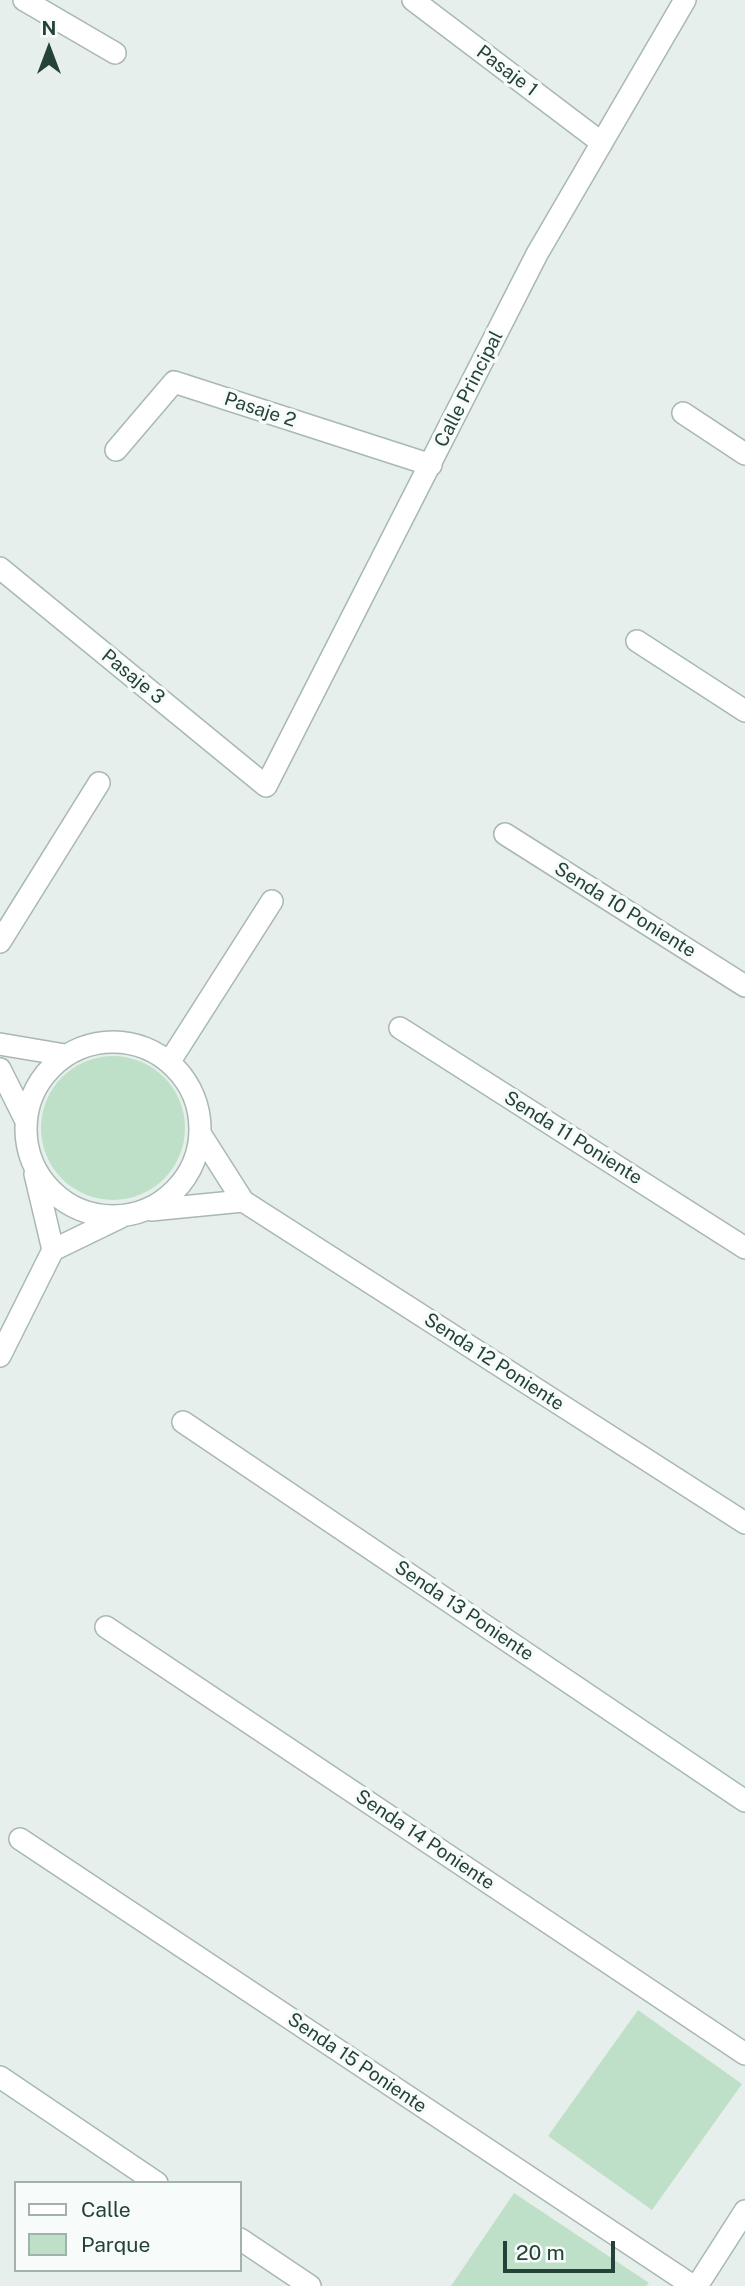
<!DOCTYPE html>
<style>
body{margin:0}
#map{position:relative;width:745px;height:2286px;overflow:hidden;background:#e6efeb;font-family:"Public Sans",sans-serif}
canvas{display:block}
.legend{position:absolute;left:14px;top:2181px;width:228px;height:91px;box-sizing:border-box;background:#f7fbf9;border:2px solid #a3b1ad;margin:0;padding:9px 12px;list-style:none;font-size:21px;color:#24423a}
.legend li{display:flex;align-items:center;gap:14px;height:35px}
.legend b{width:35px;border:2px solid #a3b1ad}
.north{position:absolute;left:14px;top:14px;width:70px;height:70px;-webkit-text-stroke:5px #f7fbf9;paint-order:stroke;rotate:0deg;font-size:19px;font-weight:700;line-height:28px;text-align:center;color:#24423a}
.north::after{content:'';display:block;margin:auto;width:24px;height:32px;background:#24423a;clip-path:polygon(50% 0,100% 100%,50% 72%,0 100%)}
.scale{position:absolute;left:503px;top:2241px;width:112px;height:32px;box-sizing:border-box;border:4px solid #24423a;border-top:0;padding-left:9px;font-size:21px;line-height:24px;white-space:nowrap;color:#24423a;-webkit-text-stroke:5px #f7fbf9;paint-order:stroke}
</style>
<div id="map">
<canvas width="745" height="2286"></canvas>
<ul class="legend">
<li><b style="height:9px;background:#fff"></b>Calle</li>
<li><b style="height:19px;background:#bfe0c8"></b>Parque</li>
</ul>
<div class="north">N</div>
<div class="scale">20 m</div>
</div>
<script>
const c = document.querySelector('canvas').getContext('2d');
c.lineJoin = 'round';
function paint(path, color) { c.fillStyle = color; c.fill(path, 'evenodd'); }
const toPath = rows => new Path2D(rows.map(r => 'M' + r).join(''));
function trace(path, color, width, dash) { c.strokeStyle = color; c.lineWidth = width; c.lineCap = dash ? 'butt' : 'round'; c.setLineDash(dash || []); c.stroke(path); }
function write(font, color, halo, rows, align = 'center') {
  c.font = font + ' "Public Sans",sans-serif'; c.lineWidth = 7; c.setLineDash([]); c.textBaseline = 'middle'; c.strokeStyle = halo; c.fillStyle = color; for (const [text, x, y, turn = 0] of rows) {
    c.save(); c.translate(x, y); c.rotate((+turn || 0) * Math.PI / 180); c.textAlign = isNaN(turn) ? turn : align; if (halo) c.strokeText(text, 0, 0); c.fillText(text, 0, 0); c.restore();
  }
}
const green = toPath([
 '41 1128a72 72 0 1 1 144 0a72 72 0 1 1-144 0Z',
 [638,2010,742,2084,652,2210,548,2136],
 [514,2193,649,2283,646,2286,451,2286]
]);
const street = toPath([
 [24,0,115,53],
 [413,0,602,143],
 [683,413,745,454],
 [116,450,174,382,431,465],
 [0,568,266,786,537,254,685,0],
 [637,641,745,711],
 [505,834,745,986],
 [0,942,99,783],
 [400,1028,745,1248],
 '26 1129a87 87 0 1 1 174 0a87 87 0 1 1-174 0Z',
 [0,1044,65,1055],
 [170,1061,272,901],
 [0,1069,26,1121],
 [201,1135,243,1201,745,1523],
 [35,1174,53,1250],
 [151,1210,243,1201],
 [0,1356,53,1250,121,1217],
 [183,1422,745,1801],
 [106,1627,745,2054],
 [20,1839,693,2286],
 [0,2077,157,2183],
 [240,2239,310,2286],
 [697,2286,745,2211]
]);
const streetNames = [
 ["Pasaje 1",507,71,37],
 ["Calle Principal",469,389,-63],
 ["Pasaje 2",260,410,18],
 ["Pasaje 3",133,677,39],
 ["Senda 10 Poniente",625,910,32],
 ["Senda 11 Poniente",573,1138,32],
 ["Senda 12 Poniente",494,1362,33],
 ["Senda 13 Poniente",464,1611,34],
 ["Senda 14 Poniente",425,1840,34],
 ["Senda 15 Poniente",357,2063,34]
];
paint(green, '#bfe0c8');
trace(street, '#a8b8b2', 24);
trace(street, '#fff', 21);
write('19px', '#24423a', '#f7fbf9', streetNames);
</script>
